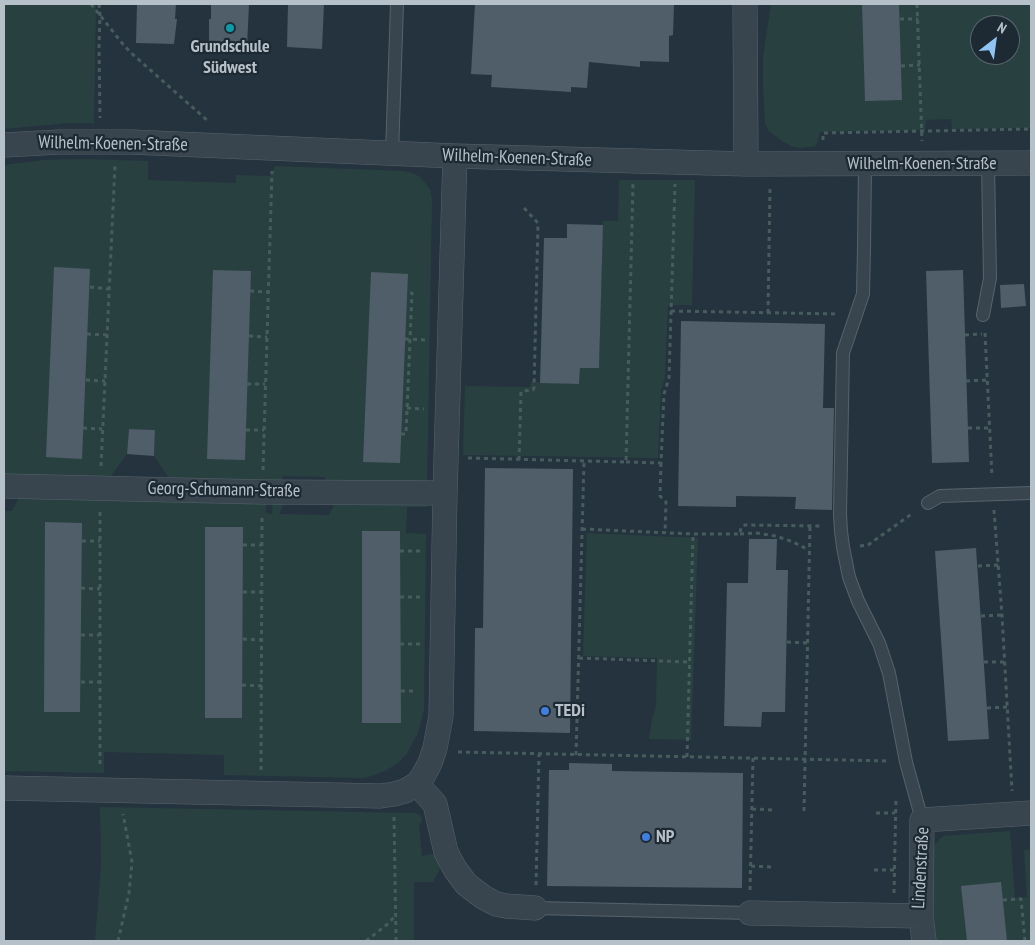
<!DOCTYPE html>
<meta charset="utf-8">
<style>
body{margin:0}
#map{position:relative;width:1035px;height:945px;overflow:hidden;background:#25333e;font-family:"PT Sans Narrow",sans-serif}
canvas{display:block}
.frame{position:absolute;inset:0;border:5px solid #b6c0c9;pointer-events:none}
.north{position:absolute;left:970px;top:15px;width:50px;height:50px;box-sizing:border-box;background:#1e2a33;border:1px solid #5b666f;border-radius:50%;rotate:30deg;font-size:14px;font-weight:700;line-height:20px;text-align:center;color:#b6c0c9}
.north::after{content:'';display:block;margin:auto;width:18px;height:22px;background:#8fc4f5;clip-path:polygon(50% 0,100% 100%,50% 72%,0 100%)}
</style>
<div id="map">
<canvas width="1035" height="945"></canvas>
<div class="frame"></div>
<div class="north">N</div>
</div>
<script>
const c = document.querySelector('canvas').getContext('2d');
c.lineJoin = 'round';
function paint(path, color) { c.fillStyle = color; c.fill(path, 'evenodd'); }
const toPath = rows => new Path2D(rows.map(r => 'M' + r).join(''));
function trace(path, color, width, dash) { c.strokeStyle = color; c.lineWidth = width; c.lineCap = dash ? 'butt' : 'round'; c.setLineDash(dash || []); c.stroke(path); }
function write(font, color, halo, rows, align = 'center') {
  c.font = font + ' "PT Sans Narrow",sans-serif'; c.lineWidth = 4.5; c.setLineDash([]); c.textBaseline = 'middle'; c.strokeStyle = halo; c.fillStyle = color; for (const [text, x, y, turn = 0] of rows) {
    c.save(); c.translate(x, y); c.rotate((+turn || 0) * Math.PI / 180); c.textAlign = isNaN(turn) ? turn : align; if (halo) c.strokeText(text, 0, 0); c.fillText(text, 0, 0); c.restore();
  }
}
const green = toPath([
 [4,4,96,4,94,123,68,123,4,129],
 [771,4,1031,4,1031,128,952,129,951,119,926,120,925,130,820,132,816,146,800,148,791,146,782,141,769,131,765,123,763,84,763,57],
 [980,25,1010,25,1010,55,980,55],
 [84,159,148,161,148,180,236,183,236,175,270,176,275,166,403,171,413,173,420,177,430,189,432,199,427,486,325,486,325,477,283,476,282,485,173,484,154,456,155,430,129,429,127,454,106,483,96,476,74,476,4,481,4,165,44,160],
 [619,180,695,180,692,305,668,305,665,378,661,390,658,458,463,455,465,386,530,387,531,382,579,384,580,368,599,368,603,221,618,221],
 [22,492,266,496,266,513,272,514,273,496,287,496,279,514,329,515,338,497,427,498,427,507,407,507,406,533,426,534,424,709,418,733,406,755,395,765,385,771,374,775,364,778,224,775,224,755,104,752,104,773,4,771,4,511,12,511],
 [587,533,698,538,691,740,649,739,652,719,656,706,657,658,583,656],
 [100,807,415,813,420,815,422,819,419,827,422,856,438,853,442,865,433,882,414,882,414,941,95,941,101,865],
 [1010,831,1015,898,1027,897,1024,850,1031,849,1031,941,927,941,930,852,935,844,943,836]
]);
const building = toPath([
 [137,4,176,4,175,19,177,19,174,44,136,43],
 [211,4,249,4,247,47,209,45,209,19,211,19],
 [288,4,324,4,322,49,287,47],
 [475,4,674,4,673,35,669,36,669,62,640,61,640,67,589,62,587,88,571,87,571,92,491,87,492,75,471,74],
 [862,4,899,4,902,100,865,101],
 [567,224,603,225,599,368,580,368,579,384,540,383,544,238,567,238],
 [54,267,90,269,82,459,46,457],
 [213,270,251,271,245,460,207,459],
 [963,270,969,462,932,463,926,271],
 [371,272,408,274,400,463,363,462],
 [1024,284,1026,306,1001,308,1000,285],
 [681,321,825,324,823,408,834,408,832,510,795,509,796,497,736,496,736,507,678,506],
 [129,429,155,430,154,456,127,454],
 [485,468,573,469,570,733,474,731,475,628,483,628],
 [45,522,82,523,80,712,44,712],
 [205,527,243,527,242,718,205,718],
 [362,531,400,531,401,723,362,723],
 [749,539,777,539,776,570,788,570,785,712,762,712,761,727,724,726,727,583,748,583],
 [976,548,989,739,948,741,935,551],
 [569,763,612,764,612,771,743,773,742,888,547,886,549,770,569,770],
 [1001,882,1007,941,967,941,961,886]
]);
const path = toPath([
 [91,4,122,43,130,52,208,121],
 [99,4,100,15,99,46,100,118],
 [917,4,922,141],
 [900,19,918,19],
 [901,66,920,65],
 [823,140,823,133,1031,129],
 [90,287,109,289],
 [250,291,268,292],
 [671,311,838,314],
 [768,313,770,187],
 [985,333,992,477],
 [87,334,107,335],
 [965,335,982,334],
 [249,336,267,337],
 [405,339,427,340],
 [86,380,105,381],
 [966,381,987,380],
 [247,384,265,384],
 [407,408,424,409],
 [83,428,102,429],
 [968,428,989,428],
 [246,430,264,430],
 [401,434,406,434,412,293,407,293],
 [468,458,626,462,633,184],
 [519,460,521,392,523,391,533,390,534,388,538,223,524,208],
 [626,462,661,463,664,394,669,378,675,184],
 [661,463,660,496,666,502,665,533],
 [101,466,115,165],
 [263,470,272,171],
 [994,510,1002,615,1012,791],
 [100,512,100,768],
 [582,529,693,534,740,534,741,527,745,525,822,526],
 [740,534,756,533,776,536,793,542,809,550],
 [82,541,100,541],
 [243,545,262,545],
 [860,546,868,545,913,513],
 [400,551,422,551],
 [978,566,999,565],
 [81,588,100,589],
 [243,592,262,592],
 [400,597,420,597],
 [981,616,1002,615],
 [81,635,100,635],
 [243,639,262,640],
 [787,642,807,643],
 [400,644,420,644],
 [579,658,689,662],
 [984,662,1005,662],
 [81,682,100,682],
 [242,685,262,686],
 [401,691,417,691],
 [987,708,1008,707],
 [458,752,889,761],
 [576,755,584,461],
 [687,757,693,534],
 [261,770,262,514],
 [752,809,774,810],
 [804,811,810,526],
 [876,813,895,813],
 [394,817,396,941],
 [751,866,772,867],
 [874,870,894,870],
 [536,885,539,754],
 [750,890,753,758],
 [894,893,896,797],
 [1003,900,1021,899,1025,941],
 [118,941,129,893,132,862,123,814],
 [366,941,389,923,394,917]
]);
const lane = toPath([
 [392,154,397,4],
 [865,164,864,249,863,294,843,353,840,514,841,531,843,547,849,577,858,601,879,643,889,673,906,762,922,820],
 [983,315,990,278,988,163],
 [928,503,940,496,1031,493],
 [535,908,750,913]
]);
const street = toPath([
 [745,4,746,164],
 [4,145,59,142,131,142,455,156,746,164,1031,163],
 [4,486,262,492,445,493],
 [417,784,435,804,446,852,455,869,466,884,483,897,496,904,506,906,535,908],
 [4,788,381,796,394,794,405,791,417,784,423,776,430,763,435,748,441,716,445,493,455,156],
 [750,913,921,916],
 [924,941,921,916,922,820,1031,813]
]);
const markers = [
 [230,28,5,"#0f9aa8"],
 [545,711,5,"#3f7fe0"],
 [646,837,5,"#3f7fe0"]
];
const poiNames = [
 ["Grundschule",230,47,"center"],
 ["Südwest",230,68,"center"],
 ["TEDi",555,711],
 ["NP",656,837]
];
const streetNames = [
 ["Wilhelm-Koenen-Straße",113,144,1],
 ["Wilhelm-Koenen-Straße",517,158,2],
 ["Wilhelm-Koenen-Straße",922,164],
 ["Georg-Schumann-Straße",224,490,1],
 ["Lindenstraße",921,868,-87]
];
paint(green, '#284140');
paint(building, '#4f5e69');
trace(lane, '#57636c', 14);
trace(street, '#57636c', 25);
trace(path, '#475d5d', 3, [4, 4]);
trace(lane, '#39454e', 12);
trace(street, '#39454e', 24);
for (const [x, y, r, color] of markers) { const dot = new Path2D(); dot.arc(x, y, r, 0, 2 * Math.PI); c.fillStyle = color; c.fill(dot); trace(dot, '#1e2a33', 2); }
write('bold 18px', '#b6c0c9', '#1e2a33', poiNames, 'left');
write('18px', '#b6c0c9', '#1e2a33', streetNames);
</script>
